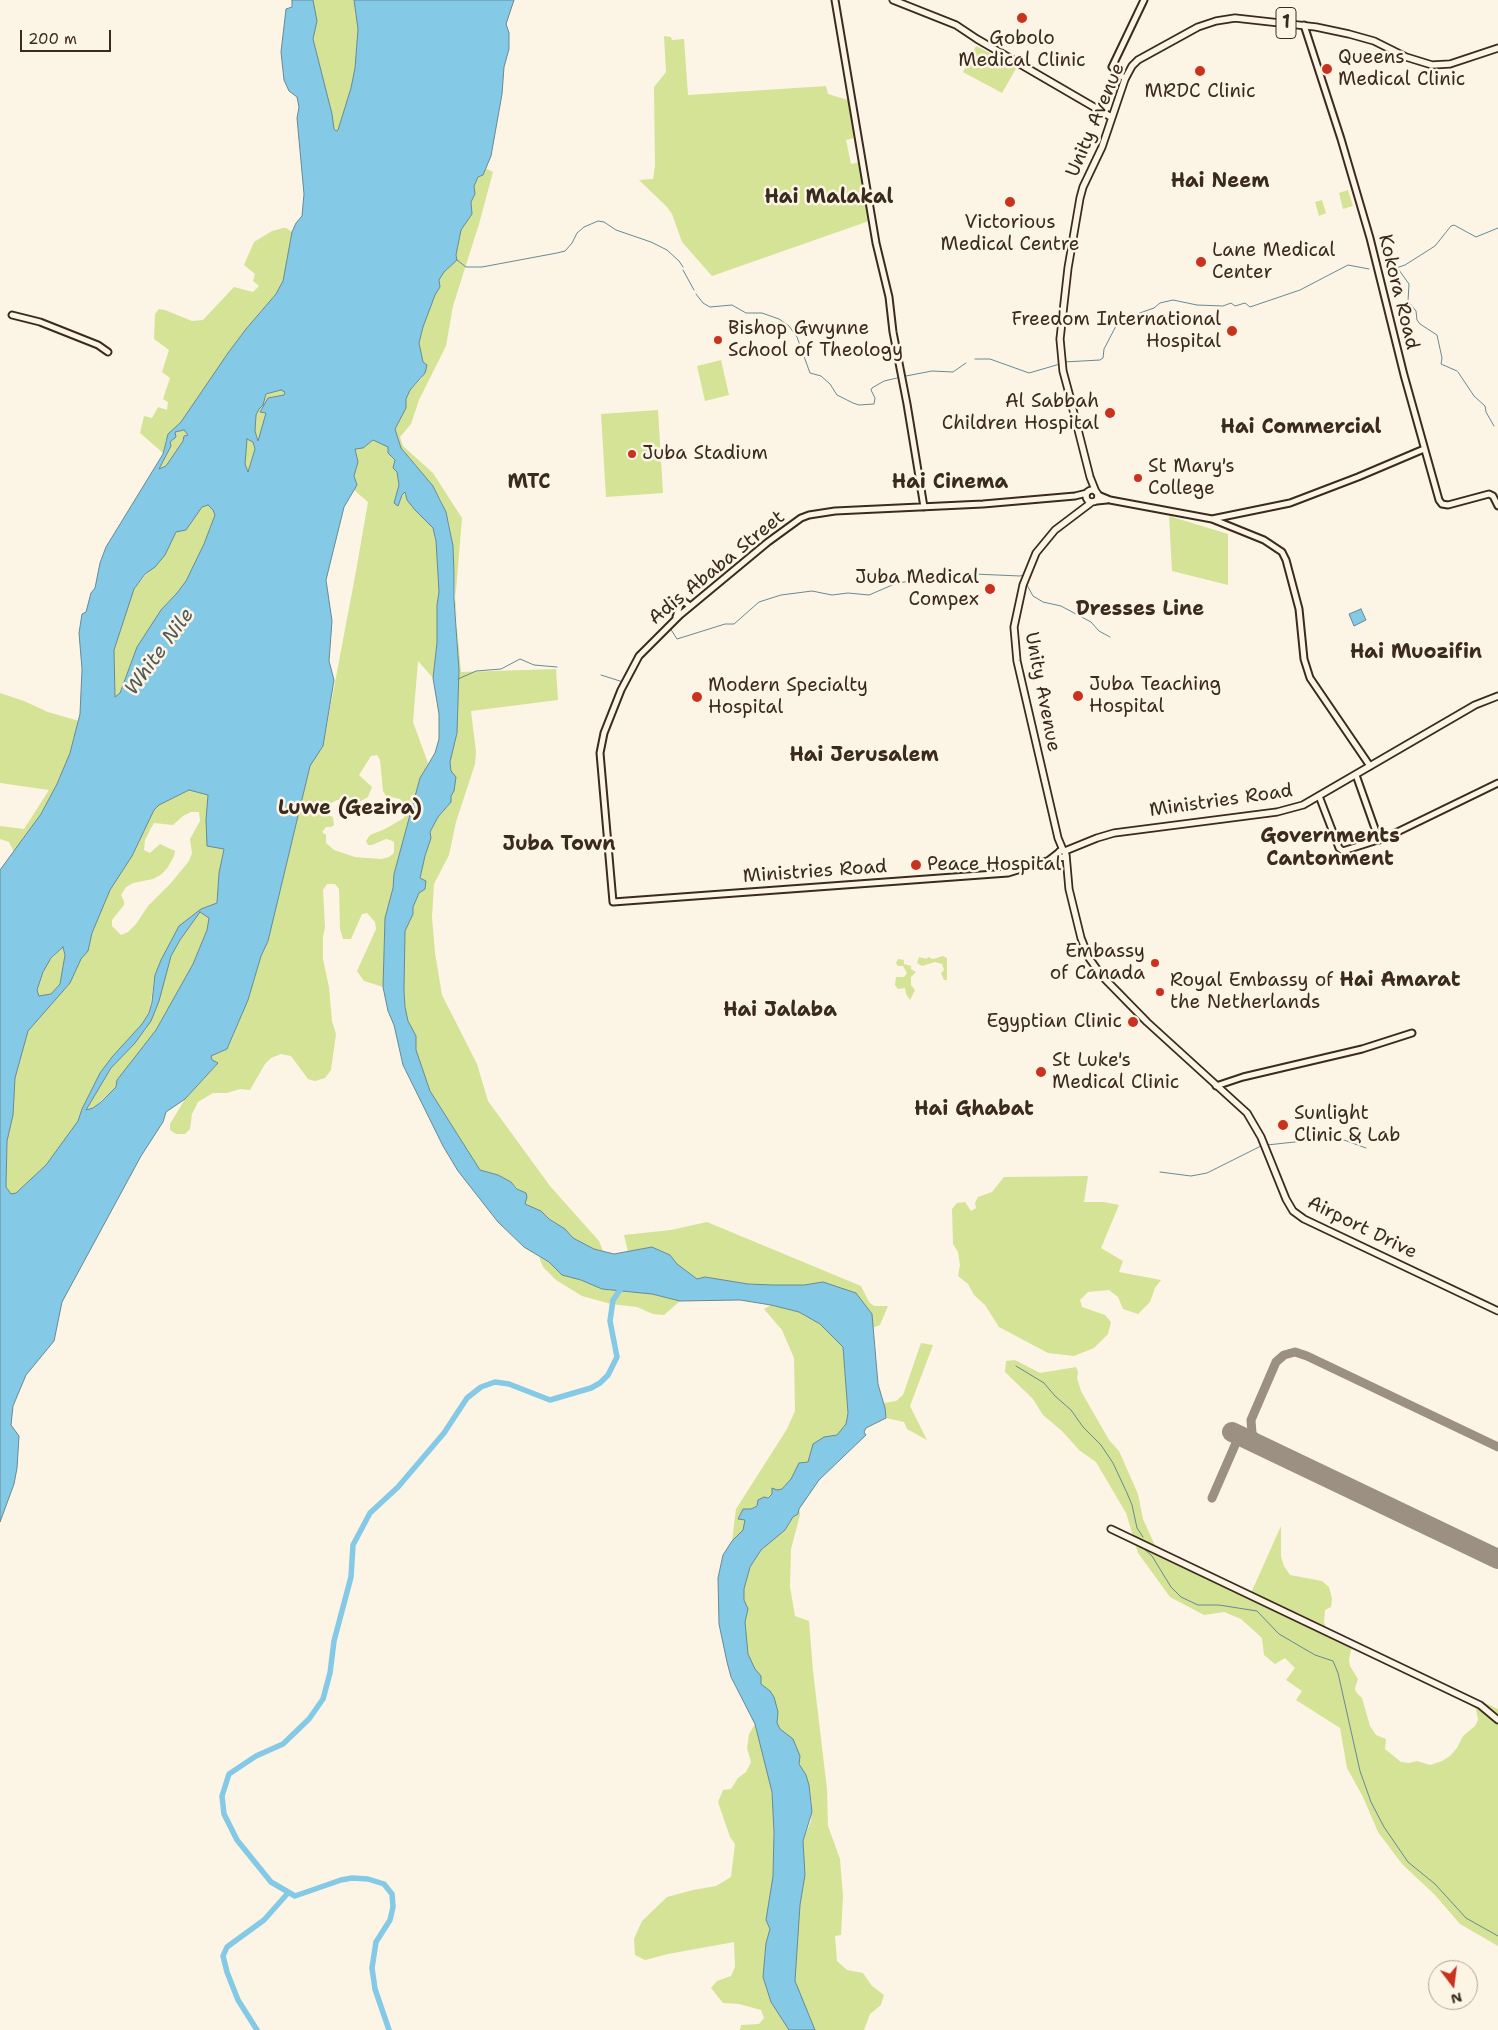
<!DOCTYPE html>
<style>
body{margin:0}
#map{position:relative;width:1498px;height:2030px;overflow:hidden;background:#fcf5e5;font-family:"Shantell Sans",sans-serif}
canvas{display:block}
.north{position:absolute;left:1428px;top:1960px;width:50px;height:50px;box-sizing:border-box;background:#fcf5e5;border:1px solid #afa495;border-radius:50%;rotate:165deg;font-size:14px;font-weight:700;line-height:20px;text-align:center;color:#3b2a1e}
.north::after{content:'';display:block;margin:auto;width:18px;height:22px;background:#c8321e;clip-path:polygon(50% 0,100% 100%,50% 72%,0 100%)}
.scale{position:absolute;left:20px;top:30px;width:91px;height:22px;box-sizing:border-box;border:2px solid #3b2a1e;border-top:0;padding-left:6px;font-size:15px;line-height:18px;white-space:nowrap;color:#3b2a1e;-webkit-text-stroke:4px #fcf5e5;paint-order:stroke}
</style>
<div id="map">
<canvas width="1498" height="2030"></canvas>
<div class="north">N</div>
<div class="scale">200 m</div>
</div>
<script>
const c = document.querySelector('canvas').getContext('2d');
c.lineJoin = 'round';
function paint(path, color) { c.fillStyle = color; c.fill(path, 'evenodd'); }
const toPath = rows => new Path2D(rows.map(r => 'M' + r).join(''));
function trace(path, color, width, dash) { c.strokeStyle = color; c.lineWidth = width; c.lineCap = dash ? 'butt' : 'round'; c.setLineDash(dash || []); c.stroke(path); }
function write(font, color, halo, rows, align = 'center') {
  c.font = font + ' "Shantell Sans",sans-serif'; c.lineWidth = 5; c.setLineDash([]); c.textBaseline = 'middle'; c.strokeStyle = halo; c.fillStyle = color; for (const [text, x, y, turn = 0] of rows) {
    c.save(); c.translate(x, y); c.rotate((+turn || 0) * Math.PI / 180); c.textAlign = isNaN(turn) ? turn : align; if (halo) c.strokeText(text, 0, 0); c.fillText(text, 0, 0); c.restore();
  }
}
const green = toPath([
 [313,0,354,0,358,29,355,68,351,88,338,130,336,131,334,129,332,114,313,39,317,21],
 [664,36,671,37,672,40,684,39,688,95,826,86,828,94,848,100,854,138,846,140,851,164,860,162,869,221,712,276,682,242,672,214,667,207,639,180,653,179,655,166,654,87,666,72],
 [976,46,1017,67,1002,93,963,72],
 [485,168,493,172,479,224,453,306,446,346,419,400,411,424,400,437,403,446,433,473,462,518,455,603,461,672,556,669,558,700,471,711,476,752,475,764,456,822,449,855,434,884,432,917,435,953,442,995,477,1064,488,1101,550,1186,599,1241,603,1251,594,1249,573,1238,565,1229,549,1219,541,1211,524,1204,527,1197,511,1182,498,1175,480,1170,430,1091,416,1050,416,1038,408,1021,405,1007,404,991,405,930,413,914,413,907,419,893,422,867,431,838,430,833,438,817,448,806,451,796,450,762,457,733,459,670,453,546,449,523,441,500,433,486,401,448,395,429,406,408,406,399,410,390,422,378,423,362,419,343,423,327,435,295,440,287,439,280,444,272,457,260,456,255,461,230,472,214,471,202,475,194,474,186,478,177,483,175],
 [1348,190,1353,206,1343,209,1339,193],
 [1322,200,1326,213,1319,216,1315,202],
 [283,228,286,228,292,232,283,281,276,294,246,329,181,422,166,439,163,453,140,433,144,416,152,418,158,407,167,410,168,402,163,399,170,378,162,372,169,350,154,339,155,314,159,309,165,310,192,321,203,320,234,287,253,292,259,286,253,281,255,274,244,265,254,242,272,231],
 [721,360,729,395,705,401,697,366],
 [281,390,285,392,284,395,268,398,261,412,266,413,259,441,255,431,256,415,266,397,265,395],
 [658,410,663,493,606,497,601,414],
 [182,430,185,431,188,435,184,436,183,441,166,466,159,469,171,446,170,442,176,437,175,432],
 [247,439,253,442,255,449,248,472,245,464],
 [373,440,388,447,391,457,395,460,401,498,405,492,407,500,433,528,436,541,439,592,437,605,437,643,433,678,418,661,413,722,428,763,420,778,394,874,393,888,385,918,383,987,364,981,357,971,376,929,375,922,367,913,362,914,351,939,343,939,340,929,339,889,335,884,327,884,323,890,325,927,323,937,323,959,329,987,332,1021,336,1034,331,1070,325,1078,315,1081,308,1079,291,1056,281,1054,271,1058,265,1064,250,1090,240,1089,227,1093,213,1093,198,1102,192,1114,190,1129,185,1134,176,1134,170,1130,170,1124,185,1099,218,1063,212,1060,211,1056,224,1051,229,1046,248,1000,261,956,268,941,310,766,323,746,356,571,368,502,354,490,357,485,354,476,358,462,355,449,363,448],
 [377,755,380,760,383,791,386,796,400,799,405,805,404,818,385,829,370,835,366,841,368,845,372,845,386,839,390,840,394,842,394,853,389,857,381,859,355,857,334,850,326,843,326,835,322,832,326,827,331,827,334,825,333,817,325,814,322,811,324,807,337,800,354,801,361,801,368,797,372,787,359,775,371,756],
 [208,505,213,510,215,515,204,544,186,581,177,593,161,610,137,647,119,695,115,697,114,650,134,589,168,548,176,532,186,530,202,507],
 [1169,516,1228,534,1228,585,1172,571],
 [0,693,24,701,48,712,79,721,70,753,57,784,41,814,14,852,9,842,0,839,0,826,24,829,49,790,0,783],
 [189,790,209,795,206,820,224,848,219,873,217,903,191,916,161,960,155,975,149,1013,142,1024,112,1057,100,1073,82,1109,78,1121,46,1165,16,1193,11,1194,6,1187,7,1141,13,1115,15,1078,28,1031,70,983,81,959,88,951,92,933,110,890,132,856,154,810,159,805],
 [191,812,199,812,200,821,190,839,192,853,189,861,171,883,148,906,136,924,128,932,121,935,112,926,112,920,124,905,124,901,121,895,126,887,133,883,153,879,162,874,168,867,174,856,175,851,160,844,150,853,144,850,145,840,151,828,154,823,173,825,183,816],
 [200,912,210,917,207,930,193,964,156,1030,117,1080,116,1087,93,1108,86,1110,111,1068,146,1029,171,956,180,940],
 [63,947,65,949,65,955,60,984,51,994,39,996,37,990,47,963],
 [943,956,947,958,947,980,944,980,941,973,944,970,942,964,935,962,922,966,917,963,919,957,927,959,928,957,933,959],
 [898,959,904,960,904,964,911,966,911,969,916,972,911,977,911,985,915,990,910,1000,906,994,905,988,898,989,895,985,896,977,904,977,907,973,903,966,898,966,896,963],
 [1088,1176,1084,1202,1104,1202,1119,1205,1101,1248,1123,1261,1119,1272,1161,1280,1155,1288,1150,1302,1138,1314,1123,1309,1118,1297,1109,1290,1088,1292,1080,1300,1082,1307,1105,1315,1111,1322,1108,1334,1094,1348,1074,1356,1048,1353,999,1327,985,1305,974,1295,968,1284,958,1276,960,1265,958,1252,953,1244,952,1209,957,1203,965,1202,971,1211,976,1208,975,1203,978,1197,992,1192,1004,1177],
 [707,1222,861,1286,869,1302,874,1306,888,1306,880,1325,872,1328,872,1314,856,1293,823,1282,804,1285,773,1285,748,1284,705,1277,697,1279,677,1264,670,1255,652,1247,628,1252,624,1235,671,1230],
 [539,1257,549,1262,562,1275,581,1280,602,1289,652,1294,680,1301,664,1315,653,1314,637,1307,611,1304,582,1296,556,1280,543,1267],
 [771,1305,799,1312,820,1324,843,1347,848,1413,846,1424,837,1435,824,1437,808,1462,799,1463,791,1479,782,1489,777,1490,738,1519,746,1520,743,1530,732,1541,736,1509,787,1429,795,1411,794,1358,782,1330,764,1309],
 [921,1343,933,1345,910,1406,927,1440,907,1429,904,1422,886,1418,884,1403,896,1401,903,1395],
 [1015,1360,1040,1373,1076,1367,1078,1372,1077,1378,1081,1391,1109,1440,1119,1451,1138,1494,1143,1519,1156,1548,1251,1593,1281,1526,1281,1557,1284,1566,1290,1575,1322,1581,1329,1587,1332,1599,1331,1607,1325,1610,1324,1622,1327,1630,1353,1642,1349,1659,1350,1666,1358,1679,1355,1688,1356,1692,1362,1698,1370,1726,1376,1735,1386,1739,1385,1749,1401,1762,1409,1763,1417,1761,1430,1765,1442,1761,1450,1756,1457,1748,1463,1736,1475,1726,1478,1720,1476,1709,1463,1701,1466,1694,1498,1709,1498,1946,1460,1924,1435,1895,1402,1864,1378,1832,1363,1797,1347,1768,1340,1728,1296,1700,1302,1691,1286,1680,1295,1668,1285,1658,1275,1664,1264,1655,1262,1638,1241,1619,1224,1612,1204,1615,1170,1597,1138,1553,1126,1513,1096,1462,1079,1450,1062,1431,1043,1415,1033,1399,1005,1372,1006,1361],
 [799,1509,800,1515,791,1549,790,1587,795,1616,809,1621,813,1671,827,1789,828,1826,840,1859,843,1896,841,1935,835,1936,837,1961,847,1970,863,1973,872,1986,884,1995,881,2005,870,2014,864,2030,815,2030,795,1982,800,1905,805,1875,803,1841,811,1821,812,1806,809,1785,806,1775,799,1764,800,1756,793,1740,780,1729,776,1723,778,1712,770,1691,761,1684,760,1676,755,1669,748,1654,745,1622,748,1609,744,1600,744,1589,750,1567,761,1550,785,1530],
 [755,1724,770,1778,774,1815,773,1876,766,1920,770,1929,766,1943,763,1977,771,2002,789,2030,740,2030,741,2025,759,2024,764,2018,761,2010,739,2004,723,2003,711,1988,717,1981,731,1976,735,1967,734,1942,668,1954,645,1960,635,1955,634,1939,642,1921,667,1897,693,1890,716,1886,731,1877,735,1844,730,1837,718,1802,723,1790,731,1789,738,1778,746,1772,751,1762,747,1748,749,1734]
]);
const water = toPath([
 [292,0,313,0,317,21,313,39,332,114,334,129,336,131,338,130,351,88,355,68,358,29,354,0,514,0,506,24,509,33,509,49,504,67,502,94,491,156,483,175,478,177,474,186,475,194,471,202,472,214,461,230,456,255,457,260,444,272,439,280,440,287,435,295,423,327,419,343,423,362,427,365,425,373,410,390,406,399,406,408,395,429,401,448,433,486,446,512,453,546,454,574,454,599,459,670,457,733,450,762,451,771,456,777,454,791,451,796,451,802,438,817,430,832,431,838,425,856,420,878,426,881,425,889,419,893,413,907,413,914,405,931,404,991,405,1007,408,1021,416,1036,416,1050,430,1091,480,1170,498,1175,511,1182,517,1189,526,1193,527,1197,525,1204,541,1211,549,1219,565,1229,573,1238,594,1249,614,1254,652,1247,670,1255,677,1264,697,1279,705,1277,748,1284,773,1285,804,1285,823,1282,856,1293,872,1314,878,1384,885,1408,886,1418,866,1428,864,1432,866,1435,819,1480,799,1509,798,1514,793,1517,785,1530,761,1550,750,1567,744,1589,744,1600,748,1609,745,1622,748,1654,755,1669,761,1676,761,1684,770,1691,774,1697,778,1712,777,1723,780,1729,793,1739,800,1756,799,1764,806,1775,809,1785,812,1812,803,1841,805,1875,800,1905,795,1981,815,2030,789,2030,771,2002,763,1977,766,1943,770,1929,766,1920,773,1876,774,1832,772,1792,755,1724,731,1677,727,1662,719,1624,718,1578,723,1555,732,1541,743,1530,745,1520,738,1519,743,1509,751,1509,757,1506,758,1500,764,1497,768,1498,772,1494,772,1488,777,1490,782,1489,791,1479,799,1463,808,1462,813,1444,824,1437,837,1435,846,1424,848,1413,843,1347,820,1324,799,1312,771,1305,740,1300,680,1301,652,1294,602,1289,581,1280,562,1275,549,1262,524,1247,498,1222,458,1171,443,1146,403,1065,394,1025,388,1011,383,987,385,918,393,888,394,874,420,778,435,753,439,739,439,714,433,678,437,643,437,605,439,592,436,541,433,528,415,510,407,500,405,492,402,495,398,506,394,503,399,485,397,472,393,468,395,460,388,453,388,447,373,440,363,448,355,449,358,462,354,476,357,485,344,507,326,580,332,621,329,661,334,680,323,746,310,766,268,941,261,956,248,1000,227,1049,211,1056,212,1060,218,1063,185,1099,166,1112,163,1122,141,1156,62,1302,54,1341,26,1375,13,1406,11,1425,19,1436,17,1468,14,1484,0,1522,0,870,41,814,57,784,70,753,80,714,82,669,79,633,82,614,86,612,91,593,95,588,100,563,106,547,163,454,168,434,181,422,228,353,246,329,276,294,283,281,292,232,296,223,302,216,304,194,297,118,299,107,297,97,289,91,284,80,281,52,286,9,292,7,292,0],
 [281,390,285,392,284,395,268,398,260,412,266,413,258,441,255,431,256,415,259,409,263,405,266,394,281,390],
 [184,430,188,435,184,436,183,441,166,466,159,469,171,446,170,442,176,437,175,432,184,430],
 [247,439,253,442,255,449,248,472,245,464,247,439],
 [208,505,213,510,215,515,204,544,186,581,177,593,161,610,137,647,120,693,115,697,114,650,134,589,145,574,155,567,165,555,176,532,186,530,202,507,208,505],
 [189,790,208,795,206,820,207,846,224,849,219,873,217,903,201,909,179,926,161,960,155,975,152,1002,149,1013,142,1024,112,1057,100,1073,82,1109,78,1121,46,1165,16,1193,11,1194,6,1187,7,1141,13,1115,15,1078,28,1031,70,983,81,959,88,951,92,933,110,890,132,856,154,810,159,805,189,790],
 [200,912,209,918,207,930,193,964,156,1030,117,1080,116,1087,101,1102,93,1108,86,1110,111,1068,135,1043,151,1021,159,1001,171,956,180,940,200,912],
 [63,947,65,955,60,984,51,994,39,996,37,990,43,972,51,958,63,947],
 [1361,609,1366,620,1354,626,1349,614,1361,609]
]);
const stream = toPath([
 [457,260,466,267,482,267,557,253,565,251,572,243,577,233,584,227,598,221,604,222,616,230,651,242,667,250,679,261,683,267],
 [1396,268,1405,265,1435,246,1451,226,1454,225,1476,237,1498,228],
 [1395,269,1399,270,1409,284,1408,301,1416,311,1417,320,1420,324,1437,335,1442,358,1441,364,1457,371],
 [683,270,694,290],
 [696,294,703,303,710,307,732,305,746,313,762,313,779,319,789,326,797,337,810,373,821,376,830,384,837,395,853,403,859,405,874,404,875,398,871,390,872,388,884,381,897,378],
 [975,359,990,359,1029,373,1060,364],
 [1064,362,1100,360,1103,358,1104,349,1116,326,1137,314,1154,308,1160,303,1173,300,1197,305,1223,306,1231,303,1235,306,1245,303,1250,307,1300,290,1348,265,1369,269],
 [1458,372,1474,396,1485,406,1486,412,1494,426],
 [906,376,932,371,953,372,966,363],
 [1027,585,1033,596,1043,602,1061,606,1091,622,1099,631,1110,637],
 [670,628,677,639,725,624,734,624,759,602,781,595,812,591,832,595,848,593,869,595,897,583,918,580,921,576,928,574,948,575,954,578,974,574,1020,576,1024,575],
 [635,669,643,655],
 [601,675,623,682],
 [458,679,476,671,501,669,520,659,534,665,557,667],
 [1267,1145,1304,1141,1344,1140,1366,1148],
 [1160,1172,1191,1176,1207,1173,1261,1146],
 [1016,1366,1044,1383,1055,1396,1071,1410,1083,1427,1101,1445,1113,1463,1127,1493,1132,1505,1137,1528,1143,1537],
 [1142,1547,1152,1556,1171,1587,1181,1597,1198,1605,1219,1605,1257,1611,1279,1634,1315,1655,1333,1661,1338,1673,1360,1771,1371,1802,1384,1827,1408,1862,1435,1884,1466,1918,1498,1936]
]);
const river = toPath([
 [257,2030,238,2000,227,1972,223,1956,227,1947,264,1920,288,1893],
 [389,2030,375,1989,372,1968,376,1942,390,1920,393,1907,392,1894,384,1884,368,1879,352,1878,341,1880,295,1896,271,1882,237,1840,224,1814,222,1796,229,1774,256,1756,283,1744,309,1719,323,1699,330,1673,334,1641,351,1577,353,1545,370,1513,398,1487,444,1433,467,1398,481,1387,495,1382,509,1384,550,1400,591,1388,600,1383,608,1375,617,1357,610,1321,613,1300,620,1290]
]);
const taxiway = toPath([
 [1258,1444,1252,1433,1251,1420,1276,1362,1284,1355,1295,1352,1307,1356,1498,1447],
 [1212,1498,1239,1436]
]);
const runway = toPath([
 [1232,1432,1498,1559]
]);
const secondary = toPath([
 [835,0,876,243,889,297,893,332,907,404,924,507],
 [1304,25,1341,139,1370,238,1404,375,1439,500,1442,504,1448,505,1489,494,1493,496,1498,506],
 [1125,79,1112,67,1144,0],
 [12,315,40,322,98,345,108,352],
 [1098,495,1110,500,1212,519,1264,540,1282,552,1286,560,1299,609,1304,659,1310,678,1370,766],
 [1097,501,1107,500],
 [1212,519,1290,503,1358,477,1424,449],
 [683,601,690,606],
 [676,617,680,605],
 [1356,775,1379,840],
 [1319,796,1339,848,1343,851,1387,837,1498,783],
 [1060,857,1008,873,613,902,600,753,604,733,621,690,639,656,680,615,768,542,801,518,809,515,835,511,983,504,1075,496,1087,493],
 [1049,860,1058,853],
 [1216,1086,1243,1077,1362,1049,1412,1033]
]);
const primary = toPath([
 [893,0,956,25,977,39,1111,117],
 [1069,394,1090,477,1096,492],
 [1070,397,1063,371,1060,339,1068,268,1080,198,1083,187,1102,147,1125,79,1132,66,1138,60,1198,27,1216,21,1235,18,1316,27,1349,34,1374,41,1406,57,1432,65,1450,64,1498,48],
 '1086 496a6 6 0 1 1 12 0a6 6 0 1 1-12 0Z',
 [1063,850,1058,838,1017,661,1014,627,1023,585,1036,553,1055,530,1092,502],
 '1058.5 854a3.5 3.5 0 1 1 7 0a3.5 3.5 0 1 1-7 0Z',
 [1065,851,1097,838,1114,833,1277,812,1303,805,1475,705,1498,696],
 [1066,855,1069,889,1081,938,1089,958,1102,976,1147,1022,1247,1113,1261,1137,1286,1199,1293,1211,1304,1219,1498,1311],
 [1111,1529,1480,1705,1498,1720]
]);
const markers = [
 [1022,18,6,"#c8321e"],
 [1327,69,6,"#c8321e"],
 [1200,71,6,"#c8321e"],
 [1010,202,6,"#c8321e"],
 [1201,262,6,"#c8321e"],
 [1232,331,6,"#c8321e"],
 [718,340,5,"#c8321e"],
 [1110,413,6,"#c8321e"],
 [632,454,5,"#c8321e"],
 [1138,478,5,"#c8321e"],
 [990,589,6,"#c8321e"],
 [1078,696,6,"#c8321e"],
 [697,697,6,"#c8321e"],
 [916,865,6,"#c8321e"],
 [1155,963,5,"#c8321e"],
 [1160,992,5,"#c8321e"],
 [1133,1022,6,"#c8321e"],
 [1041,1072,6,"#c8321e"],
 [1283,1125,6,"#c8321e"]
];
const shields = [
 [1286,23,20]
];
const shieldNames = [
 ["1",1286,23]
];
const poiNames = [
 ["Gobolo",1022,39,"center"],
 ["Medical Clinic",1022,61,"center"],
 ["Queens",1338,58],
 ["Medical Clinic",1338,80],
 ["MRDC Clinic",1200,92,"center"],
 ["Victorious",1010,223,"center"],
 ["Medical Centre",1010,245,"center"],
 ["Lane Medical",1212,251],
 ["Center",1212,273],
 ["Freedom International",1221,320,"right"],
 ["Hospital",1221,342,"right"],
 ["Bishop Gwynne",728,329],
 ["School of Theology",728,351],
 ["Al Sabbah",1099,402,"right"],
 ["Children Hospital",1099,424,"right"],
 ["Juba Stadium",642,454],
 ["St Mary's",1148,467],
 ["College",1148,489],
 ["Juba Medical",979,578,"right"],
 ["Compex",979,600,"right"],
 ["Juba Teaching",1089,685],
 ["Hospital",1089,707],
 ["Modern Specialty",708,686],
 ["Hospital",708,708],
 ["Peace Hospital",927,865],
 ["Embassy",1145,952,"right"],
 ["of Canada",1145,974,"right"],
 ["Royal Embassy of",1170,981],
 ["the Netherlands",1170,1003],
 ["Egyptian Clinic",1122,1022,"right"],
 ["St Luke's",1052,1061],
 ["Medical Clinic",1052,1083],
 ["Sunlight",1294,1114],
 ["Clinic & Lab",1294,1136]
];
const streetNames = [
 ["Unity Avenue",1096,120,-67],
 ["Kokora Road",1398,292,76],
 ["Adis Ababa Street",717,568,-39],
 ["Unity Avenue",1042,692,79],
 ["Ministries Road",1221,801,-8],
 ["Ministries Road",815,872,-4],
 ["Airport Drive",1362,1228,26]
];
const neighbourhoodNames = [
 ["Hai Neem",1220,182],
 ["Hai Malakal",829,198],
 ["Hai Commercial",1301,428],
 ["MTC",529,483],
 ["Hai Cinema",950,483],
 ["Dresses Line",1140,610],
 ["Hai Muozifin",1416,653],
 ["Hai Jerusalem",864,756],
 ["Luwe (Gezira)",350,809],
 ["Governments",1330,837],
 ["Cantonment",1330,860],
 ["Juba Town",559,845],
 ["Hai Amarat",1400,981],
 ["Hai Jalaba",780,1011],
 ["Hai Ghabat",974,1110]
];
const waterNames = [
 ["White Nile",160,652,-54]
];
paint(green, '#d4e396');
paint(water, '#84c9e5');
trace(water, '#678995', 1);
trace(stream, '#678995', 1);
trace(river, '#84c9e5', 5.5);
trace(taxiway, '#9c9082', 9);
trace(runway, '#9c9082', 20);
trace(secondary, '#3b2a1e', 9);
trace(primary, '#3b2a1e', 9);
trace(secondary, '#fcf5e5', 5);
trace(primary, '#fcf5e5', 5.5);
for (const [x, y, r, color] of markers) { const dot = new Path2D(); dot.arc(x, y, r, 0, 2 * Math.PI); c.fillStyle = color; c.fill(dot); trace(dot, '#fcf5e5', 2); }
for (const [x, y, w] of shields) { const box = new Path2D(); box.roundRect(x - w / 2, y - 15.5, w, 31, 4); c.fillStyle = '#fcf5e5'; c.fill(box); trace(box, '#3b2a1e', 1); }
write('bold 18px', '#3b2a1e', null, shieldNames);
write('19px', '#3b2a1e', '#fcf5e5', poiNames, 'left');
write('19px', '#3b2a1e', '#fcf5e5', streetNames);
write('bold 20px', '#3b2a1e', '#fcf5e5', neighbourhoodNames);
write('italic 20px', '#515a5a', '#fcf5e5', waterNames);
</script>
